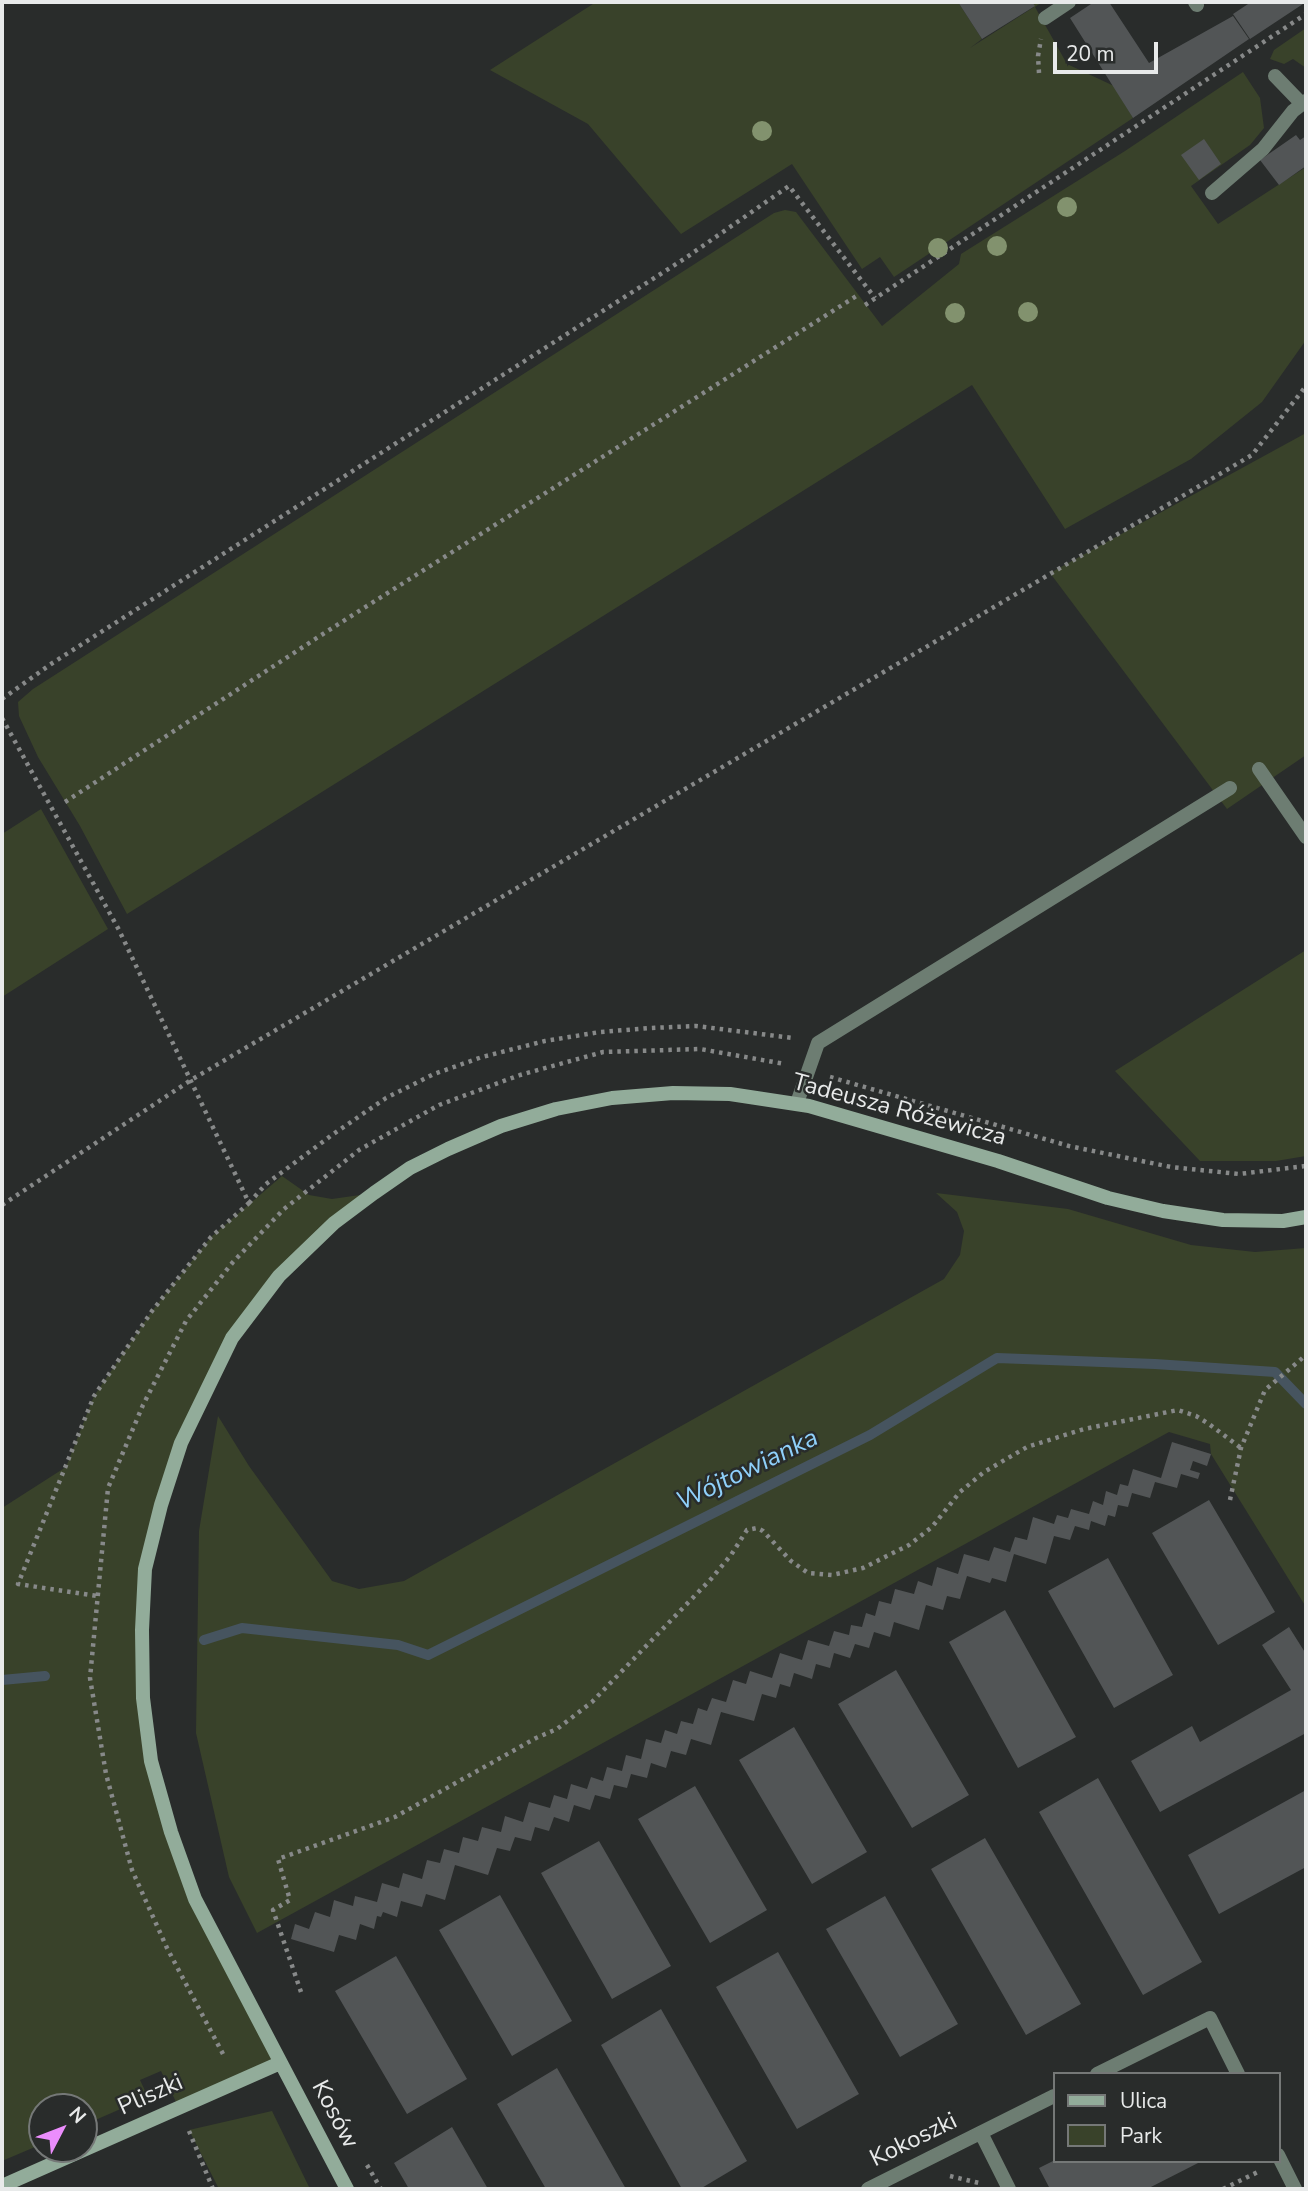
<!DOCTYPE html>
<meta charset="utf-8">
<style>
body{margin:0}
#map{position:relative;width:1308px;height:2191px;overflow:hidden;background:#292c2b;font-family:"Nunito Sans",sans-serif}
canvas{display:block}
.frame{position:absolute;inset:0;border:4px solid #e8eaea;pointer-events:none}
.legend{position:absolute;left:1053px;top:2072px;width:228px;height:91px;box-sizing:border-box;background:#292c2b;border:2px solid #757877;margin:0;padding:9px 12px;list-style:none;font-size:21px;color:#e8eaea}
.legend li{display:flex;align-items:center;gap:14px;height:35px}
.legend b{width:35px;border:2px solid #757877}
.north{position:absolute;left:28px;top:2093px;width:70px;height:70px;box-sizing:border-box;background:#292c2b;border:2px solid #757877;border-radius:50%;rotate:48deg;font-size:19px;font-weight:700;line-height:28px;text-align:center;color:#e8eaea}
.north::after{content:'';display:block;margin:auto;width:24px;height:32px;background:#eb8dfc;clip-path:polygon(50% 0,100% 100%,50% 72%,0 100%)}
.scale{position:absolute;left:1053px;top:42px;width:105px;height:32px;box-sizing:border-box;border:4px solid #e8eaea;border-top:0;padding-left:9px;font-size:21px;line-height:24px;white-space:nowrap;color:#e8eaea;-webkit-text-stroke:5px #292c2b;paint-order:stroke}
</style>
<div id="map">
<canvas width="1308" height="2191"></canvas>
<div class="frame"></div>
<ul class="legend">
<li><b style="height:9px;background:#92ac9a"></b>Ulica</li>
<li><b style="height:19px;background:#39422a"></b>Park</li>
</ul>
<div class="north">N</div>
<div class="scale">20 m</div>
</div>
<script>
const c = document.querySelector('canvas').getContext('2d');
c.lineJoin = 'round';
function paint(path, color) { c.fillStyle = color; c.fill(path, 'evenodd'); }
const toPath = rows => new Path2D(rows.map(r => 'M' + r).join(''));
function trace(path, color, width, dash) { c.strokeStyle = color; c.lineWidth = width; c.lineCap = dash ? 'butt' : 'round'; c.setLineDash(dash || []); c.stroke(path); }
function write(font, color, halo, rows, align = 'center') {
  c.font = font + ' "Nunito Sans",sans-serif'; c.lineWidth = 5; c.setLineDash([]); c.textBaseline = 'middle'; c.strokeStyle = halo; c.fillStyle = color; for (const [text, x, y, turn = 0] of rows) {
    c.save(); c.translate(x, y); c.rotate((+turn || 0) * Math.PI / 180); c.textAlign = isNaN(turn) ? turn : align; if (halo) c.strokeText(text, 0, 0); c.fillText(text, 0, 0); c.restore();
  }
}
const green = toPath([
 [596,2,958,2,982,39,970,48,1034,7,1032,2,1042,2,1035,7,1067,64,1114,86,1133,118,894,277,880,257,862,269,792,164,681,234,588,124,490,70],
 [1306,28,1306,68,1293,59,1284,64,1270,59,1274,50],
 [1243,72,1260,98,1264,128,1250,145,1191,186,1218,224,1306,167,1306,340,1262,402,1191,459,1065,529,972,385,127,914,80,826,38,757,19,716,18,702,33,689,774,213,785,210,796,212,882,326,959,264,961,254,1125,151],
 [1306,433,1306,755,1227,809,1050,573],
 [41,809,108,929,2,997,2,834],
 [1306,950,1306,1156,1276,1161,1200,1161,1115,1071],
 [282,1176,309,1195,332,1199,374,1193,279,1276,209,1382,145,1569,143,1698,171,1832,280,2063,179,2108,161,2071,140,2080,148,2097,84,2125,84,2107,42,2107,42,2144,2,2161,2,1508,66,1467,94,1396,152,1311,211,1237],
 [936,1193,1068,1209,1191,1245,1255,1252,1306,1248,1306,1607,1211,1454,1210,1444,1169,1432,257,1933,229,1877,196,1733,199,1531,218,1416,249,1466,332,1581,359,1589,404,1581,944,1279,960,1255,964,1231,957,1212],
 [272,2111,310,2189,219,2189,189,2130]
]);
const stream = toPath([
 [204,1640,242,1628,398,1645,428,1655,870,1435,997,1358,1155,1364,1275,1372,1306,1404],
 [2,1680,45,1676]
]);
const building = toPath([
 [958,2,1032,2,1035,6,982,39],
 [1094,2,1109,2,1149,63,1233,16,1249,39,1133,118,1070,18],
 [1251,2,1306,2,1250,39,1233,14],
 [1296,135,1300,140,1306,136,1306,166,1279,185,1260,160],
 [1204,139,1221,164,1199,180,1181,155],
 [1172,1442,1211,1454,1207,1466,1193,1461,1190,1470,1200,1473,1198,1479,1181,1474,1177,1488,1155,1482,1150,1498,1132,1493,1128,1507,1118,1505,1115,1517,1108,1515,1105,1526,1091,1521,1089,1530,1075,1526,1070,1540,1054,1536,1046,1564,1014,1554,1006,1582,992,1578,990,1583,967,1576,960,1599,947,1596,943,1610,926,1605,919,1630,894,1622,890,1637,874,1632,869,1648,855,1644,850,1658,834,1653,830,1668,816,1664,812,1679,794,1673,790,1687,780,1684,776,1698,762,1694,754,1721,721,1712,711,1745,691,1739,686,1755,671,1751,666,1768,651,1763,647,1778,631,1774,627,1788,614,1785,610,1799,595,1795,590,1810,574,1805,569,1822,554,1817,549,1831,535,1827,531,1841,515,1837,510,1851,497,1848,488,1875,455,1865,445,1900,426,1894,422,1907,401,1901,397,1917,383,1912,381,1917,377,1916,374,1929,360,1924,356,1940,339,1935,334,1952,291,1939,295,1924,309,1929,315,1912,330,1917,334,1900,353,1906,355,1896,377,1902,382,1883,399,1888,403,1873,422,1879,427,1860,440,1863,444,1849,459,1853,463,1837,478,1841,482,1827,501,1832,505,1816,523,1822,529,1802,550,1808,554,1795,567,1799,571,1784,587,1789,591,1777,603,1781,607,1767,622,1771,626,1755,641,1759,646,1739,661,1743,665,1730,677,1734,681,1721,693,1724,698,1708,707,1711,712,1698,726,1702,733,1680,746,1684,750,1671,772,1678,780,1653,802,1660,808,1640,829,1646,834,1631,849,1635,851,1625,862,1627,866,1613,875,1616,879,1601,891,1604,895,1589,914,1594,918,1581,932,1586,937,1567,958,1574,964,1554,989,1561,994,1547,1010,1552,1015,1537,1027,1540,1033,1517,1054,1524,1057,1515,1068,1518,1071,1509,1089,1514,1093,1501,1103,1505,1106,1491,1117,1495,1120,1484,1128,1486,1133,1469,1161,1478],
 [1209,1500,1275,1612,1218,1645,1152,1533],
 [1108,1558,1173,1675,1114,1708,1048,1591],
 [1005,1610,1076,1737,1018,1768,949,1642],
 [1289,1627,1306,1654,1306,1733,1160,1812,1131,1761,1192,1726,1200,1742,1291,1690,1262,1645],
 [896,1670,969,1795,912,1828,838,1704],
 [794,1727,867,1852,812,1884,739,1760],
 [1098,1778,1202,1962,1143,1995,1039,1812],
 [695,1786,767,1910,710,1943,638,1819],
 [1306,1790,1306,1867,1219,1914,1188,1855],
 [985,1838,1081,2004,1026,2035,931,1869],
 [599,1841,671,1966,612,1999,541,1873],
 [500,1895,572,2021,512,2056,439,1930],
 [885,1896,958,2024,900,2057,826,1929],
 [778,1952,859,2094,797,2129,716,1987],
 [396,1956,467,2079,407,2114,335,1991],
 [661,2009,747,2161,700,2189,682,2189,601,2045],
 [557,2068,626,2189,546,2189,497,2104],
 [452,2127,488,2189,409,2189,394,2163],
 [1053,2161,1202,2161,1147,2189,1050,2189,1039,2168]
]);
const path = toPath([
 [1039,73,1038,56,1041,39],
 [865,305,1306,14],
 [2,699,51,664,684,259,789,186,875,298],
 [2,718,119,930,249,1203,211,1237,152,1311,94,1396,18,1584,97,1596],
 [65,802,326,632,858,295],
 [830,1077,1069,1146,1171,1167,1239,1174,1306,1166],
 [249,1203,266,1184,332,1135,386,1098,434,1074,482,1057,545,1041,600,1032,651,1028,696,1026,793,1038],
 [2,1205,191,1080,1252,455,1306,386],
 [1230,1500,1241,1448,1265,1390,1306,1355],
 [301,1992,273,1910,290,1900,278,1859,395,1817,536,1738,557,1729,592,1702,711,1579,731,1555,747,1530,757,1528,763,1531,791,1561,808,1573,832,1575,863,1568,909,1545,932,1527,960,1492,984,1472,1027,1447,1084,1429,1178,1410,1196,1416,1209,1424,1241,1448],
 [223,2054,167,1948,132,1870,106,1774,90,1678,108,1488,143,1405,186,1321,233,1262,284,1209,359,1150,439,1105,520,1075,603,1052,700,1049,785,1064],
 [189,2131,213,2189],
 [367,2165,381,2189],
 [950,2176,979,2183],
 [1223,2189,1260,2171]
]);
const lane = toPath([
 [1195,2,1197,5],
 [1045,18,1069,2],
 [1275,76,1302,104],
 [1212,193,1263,149,1293,111,1306,101],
 [1259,769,1306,837],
 [797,1103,818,1043,1230,788]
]);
const street = toPath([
 [1097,2074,1210,2018,1238,2074],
 [981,2133,1009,2189],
 [1278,2155,1295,2189],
 [868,2189,1054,2096]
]);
const secondary = toPath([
 [2,2186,280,2063],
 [347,2189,195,1899,171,1832,151,1761,143,1698,142,1630,145,1569,161,1505,181,1443,232,1338,279,1276,334,1223,374,1193,410,1168,448,1149,501,1126,556,1109,612,1098,673,1093,730,1094,809,1106,998,1161,1108,1198,1163,1211,1223,1220,1283,1221,1306,1217]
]);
const trees = [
 [762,131],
 [1067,207],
 [997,246],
 [938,248],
 [1028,312],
 [955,313]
];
const streetNames = [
 ["Tadeusza Różewicza",899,1111,15],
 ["Pliszki",151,2096,-24],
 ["Kosów",334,2115,62],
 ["Kokoszki",914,2141,-26]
];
const waterNames = [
 ["Wójtowianka",748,1471,-26]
];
paint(green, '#39422a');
trace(stream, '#46545f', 10);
paint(building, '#525556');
trace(path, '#878989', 4.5, [3.5, 5]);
trace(lane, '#6d7d72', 14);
trace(street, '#6d7d72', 14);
trace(secondary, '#92ac9a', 14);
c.fillStyle = '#82926e';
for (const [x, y] of trees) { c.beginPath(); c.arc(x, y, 10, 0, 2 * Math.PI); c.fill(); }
write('24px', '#e8eaea', '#292c2b', streetNames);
write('italic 26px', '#8fd0fa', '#292c2b', waterNames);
</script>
